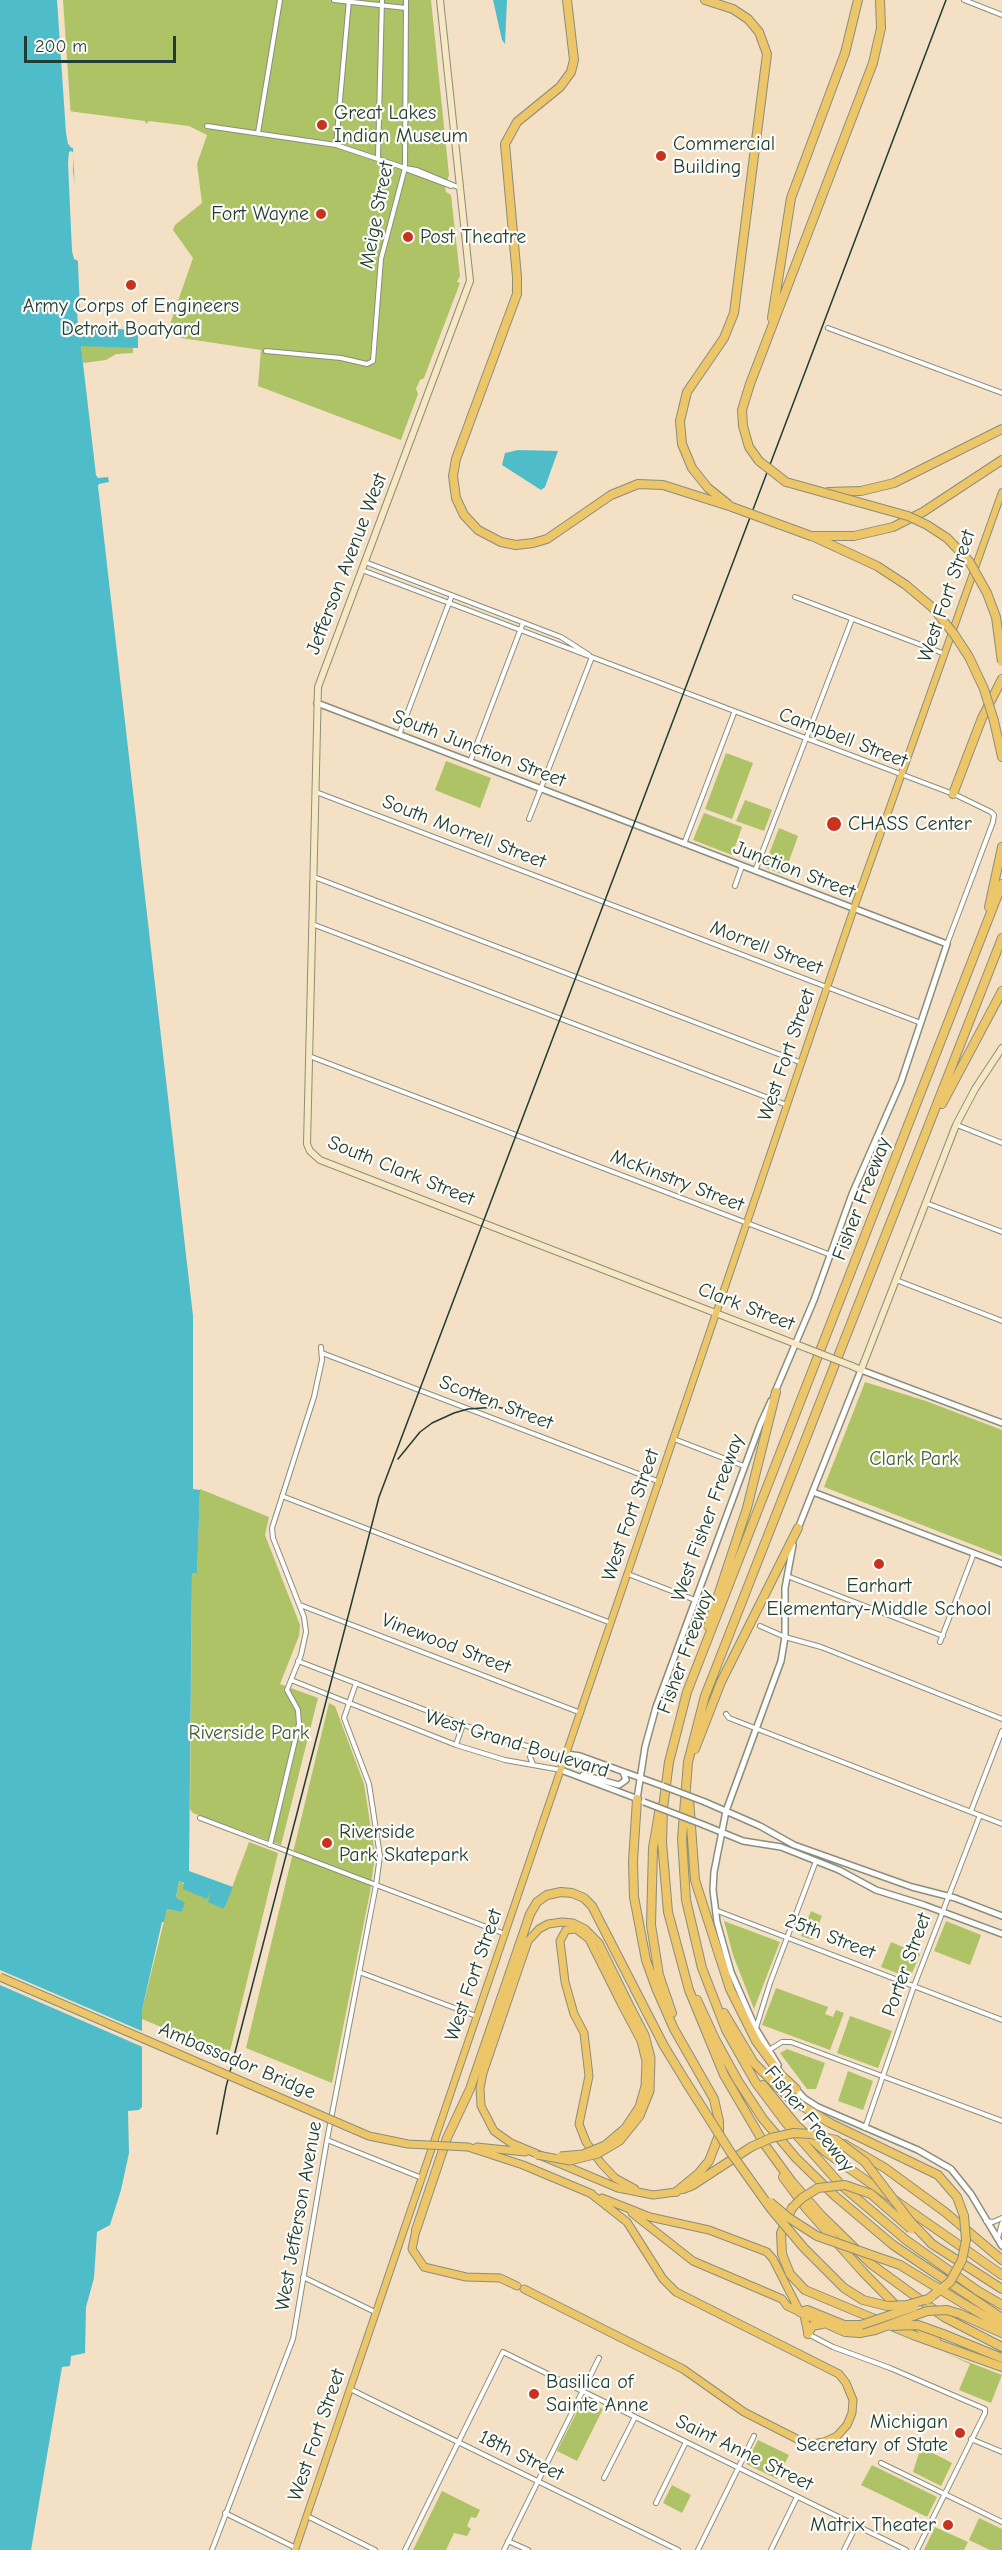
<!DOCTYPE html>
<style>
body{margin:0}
#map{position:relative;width:1002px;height:2550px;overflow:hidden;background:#f4e0c5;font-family:"Comic Neue",sans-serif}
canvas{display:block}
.scale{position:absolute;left:24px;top:36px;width:152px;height:27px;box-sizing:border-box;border:3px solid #1f3d34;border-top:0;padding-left:8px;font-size:18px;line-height:21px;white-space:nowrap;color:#1f3d34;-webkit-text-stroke:4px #fdfcf7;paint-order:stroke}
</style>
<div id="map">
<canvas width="1002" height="2550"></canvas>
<div class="scale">200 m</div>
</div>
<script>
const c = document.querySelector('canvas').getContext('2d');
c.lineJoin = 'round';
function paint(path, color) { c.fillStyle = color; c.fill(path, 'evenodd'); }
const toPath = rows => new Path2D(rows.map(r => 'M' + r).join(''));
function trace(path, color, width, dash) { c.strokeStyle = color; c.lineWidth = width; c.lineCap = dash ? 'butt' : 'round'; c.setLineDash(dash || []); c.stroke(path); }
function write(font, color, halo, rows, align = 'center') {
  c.font = font + ' "Comic Neue",sans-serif'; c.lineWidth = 4.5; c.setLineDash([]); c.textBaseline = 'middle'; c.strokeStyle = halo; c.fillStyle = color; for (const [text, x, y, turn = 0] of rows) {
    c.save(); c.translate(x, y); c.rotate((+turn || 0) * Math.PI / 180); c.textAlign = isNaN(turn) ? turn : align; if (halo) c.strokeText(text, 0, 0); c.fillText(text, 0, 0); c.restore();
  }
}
const green = toPath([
 [60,0,431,0,449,175,445,187,446,192,451,195,460,276,457,282,460,283,424,378,420,380,416,389,418,394,401,440,258,386,261,350,181,338,172,332,169,327,193,258,173,230,175,225,202,203,197,164,207,135,189,126,149,121,146,124,145,121,68,111],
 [138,342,138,348,133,348,133,353,116,354,106,360,83,363,81,346,103,346],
 [726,753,753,763,732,819,705,809],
 [446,761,491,778,480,808,435,790],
 [745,800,772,810,764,831,736,821],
 [704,813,742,827,732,855,693,840],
 [779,828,798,836,784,875,764,867],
 [865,1382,926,1401,1002,1430,1002,1556,824,1487],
 [200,1489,269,1517,265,1535,300,1625,299,1636,280,1684,318,1698,281,1845,193,1813,190,1809,192,1573,197,1574],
 [329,1703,335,1706,364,1784,375,1855,370,1892,332,2083,246,2048],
 [249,1842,278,1853,229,2055,142,2019,142,2010,167,1909,181,1912,180,1899,176,1897,179,1881,207,1898,209,1891,212,1892,224,1909],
 [811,1911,822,1916,812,1940,801,1936],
 [724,1921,780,1942,754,2009,733,1955],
 [946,1921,981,1935,970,1965,934,1951],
 [891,1942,920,1954,910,1978,881,1967],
 [776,1988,828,2007,825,2014,833,2017,836,2010,844,2013,830,2050,762,2025],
 [850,2016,892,2031,878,2068,837,2053],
 [787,2049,825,2063,816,2089,807,2089,780,2053],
 [848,2071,873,2081,863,2110,838,2101],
 [945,2353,1002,2375,991,2403,959,2390,970,2364],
 [583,2400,603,2409,577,2461,557,2451],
 [758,2440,789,2455,777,2479,746,2464],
 [921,2447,952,2463,941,2486,913,2472],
 [872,2465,937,2497,927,2517,861,2485],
 [672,2485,691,2495,682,2513,663,2503],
 [442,2491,480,2510,476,2518,471,2517,467,2526,471,2529,467,2536,454,2533,446,2550,413,2550],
 [979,2518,1002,2529,1002,2550,990,2550,969,2540],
 [935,2527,968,2542,964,2550,924,2550]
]);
const water = toPath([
 [0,0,60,0,70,147,73,148,80,310,77,310,78,327,138,330,138,348,81,346,96,475,98,478,108,477,109,482,99,484,98,486,193,1316,193,1489,200,1490,197,1574,192,1573,189,1871,233,1887,224,1909,208,1902,211,1892,207,1899,183,1889,184,1883,179,1881,176,1897,185,1903,181,1912,167,1909,164,1922,162,1922,142,2010,142,2107,139,2110,128,2111,129,2153,121,2190,110,2225,97,2232,94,2278,86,2307,85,2353,71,2356,70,2366,62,2367,31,2550,0,2550],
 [493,0,507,0,505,44,502,40],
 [518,450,558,451,545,487,541,490,502,465,505,453]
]);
const pier = toPath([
 [57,0,63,0,73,148,68,144,66,133],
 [71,151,74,153,73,171,76,193,80,250,78,261,74,259,72,251,68,163,69,152],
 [0,1970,144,2032,145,2048,0,1985]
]);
const minor = toPath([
 [334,0,406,8],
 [964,0,1002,15],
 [207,126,336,145,405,168,417,170,460,188],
 [258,133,280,0],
 [336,145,349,0],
 [378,157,382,0],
 [408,170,451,186],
 [828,328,1002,393],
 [266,351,341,358,367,364,373,361,381,259,405,168,406,0],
 [365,562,561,637,589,655],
 [362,570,956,795,991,812,994,815,993,822,947,944],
 [795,597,945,654],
 [399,735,452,595],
 [470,762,523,623],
 [316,792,921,1023],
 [529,819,592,657],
 [684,844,734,713],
 [755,871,852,619],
 [314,877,802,1063],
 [735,886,742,866],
 [312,924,787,1105],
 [309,1056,831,1255],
 [957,1125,1002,1143],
 [926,1203,1002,1232],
 [896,1280,1002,1321],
 [322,1353,660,1482],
 [674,1439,744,1466],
 [282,1496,611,1623],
 [628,1574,695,1600],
 [787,1576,943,1636],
 [300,1605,581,1713],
 [760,1626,785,1637,821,1647,1002,1719],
 [940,1642,974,1553],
 [298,1661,498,1738,556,1754,566,1754],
 [291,1680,456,1745,505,1760,561,1770],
 [726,1714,729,1718,1002,1824],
 [456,1745,463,1724],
 [533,1764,530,1757,536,1748],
 [971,1811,1002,1731],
 [200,1818,505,1934],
 [270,1845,299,1724,298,1710,287,1690,301,1655,306,1632,304,1617,273,1538,272,1528,314,1397,322,1360,321,1347],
 [715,1910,1002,2020],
 [359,1972,476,2016],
 [756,2028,770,1983,816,1861],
 [769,2050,782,2042,791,2042,1002,2121],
 [865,2128,914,1986,980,1815],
 [327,2140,422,2178],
 [986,2221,993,2222,1002,2218],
 [998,2238,1002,2223],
 [303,2277,375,2312],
 [808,2334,833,2347,890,2368,985,2409,985,2413,917,2550],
 [350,2389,678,2550],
 [971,2439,1002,2452],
 [881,2463,1002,2522],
 [604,2478,635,2417],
 [656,2503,686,2442],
 [225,2513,296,2548],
 [307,2516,375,2550],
 [508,2541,528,2550],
 [212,2550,293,2339,327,2140,376,1885,380,1856,369,1784,344,1718,356,1683],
 [405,2550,503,2352,906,2550],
 [504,2550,599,2358],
 [698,2550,754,2436],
 [771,2550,797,2497],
 [844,2550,856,2526]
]);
const tertiary = toPath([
 [317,703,947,944,901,1082,852,1194,814,1300,775,1392],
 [813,1492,1002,1564],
 [797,1531,861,1370,1002,1423],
 [567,1754,580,1756,663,1786],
 [561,1770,638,1799],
 [583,1775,619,1785,626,1780,623,1772],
 [637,1799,645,1747,656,1707,760,1425,771,1401],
 [705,1802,760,1826,794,1845,912,1887,955,1898,1002,1916],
 [704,1825,743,1841,781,1847,839,1870,876,1890,924,1905,1002,1934],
 [778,2065,756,2029,731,1972,717,1922,713,1890,714,1872,726,1811,781,1661,785,1637,785,1588,793,1545],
 [794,2087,804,2098,818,2107,918,2150,951,2169,971,2194,1002,2246]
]);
const secondary = toPath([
 [440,0,470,281,318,687,307,1144,310,1151,320,1160,806,1348],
 [852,1366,861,1370,956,1125,975,1089,1002,1048]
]);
const primary = toPath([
 [295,2550,854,908,1002,492]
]);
const trunk = toPath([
 [628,2002,599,1943,585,1929,573,1923,562,1922,548,1924,539,1929,528,1941,483,2073,480,2088,481,2106,494,2131,511,2143,618,2188,653,2195,676,2192],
 [622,2005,589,1939,576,1929,566,1930,560,1941,565,1982,574,2014,584,2033,589,2076,579,2124,586,2142,601,2163,615,2178,635,2189],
 [468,2147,523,2165,592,2194],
 [477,2147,525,2152],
 [602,2198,650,2217,709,2230,767,2252,773,2259,800,2312],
 [632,2213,693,2261,782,2299,787,2306,800,2312],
 [416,2230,412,2249,424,2267,466,2277,500,2278,517,2286],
 [524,2289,683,2369,744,2412,799,2440,811,2444,824,2442,837,2436,847,2425,852,2413,853,2400,846,2383,839,2374,676,2292,663,2279,627,2222,590,2193],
 [804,2315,808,2334]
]);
const motorway = toPath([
 [567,0,574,60,571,72,560,87,517,122,505,144,517,277,517,294,456,459,453,476,456,498,464,515,478,530,501,542,516,545,533,543,547,539,611,495,638,484,663,485,732,507],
 [705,0,733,9,748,19,759,32,767,54,734,313,724,338,687,392,680,421,682,444,692,468,708,488,728,504],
 [772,318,791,198,845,53,858,0],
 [750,384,873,63,881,28,880,0],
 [828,492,861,491,894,483,1002,429],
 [811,536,854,536,893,527,923,512,1002,460],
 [812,536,877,566,906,585,933,608],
 [994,721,1002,757],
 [953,794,982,718,1002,679],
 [1002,884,687,1692,669,1762,663,1808,662,1842,668,1912,689,1990,724,2075,765,2145,792,2182,820,2214,871,2264,944,2317,1002,2347],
 [989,907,1002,847],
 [1002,938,705,1696,688,1762,682,1839,686,1900,702,1968,726,2030,756,2083,787,2124,841,2185,906,2240,978,2291,1002,2305],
 [942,1104,1002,991],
 [708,1626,747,1508,776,1392],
 [695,1749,721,1682,798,1528],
 [637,1799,633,1861,634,1897,646,1960,656,1988,674,2029,714,2099,719,2121,719,2135,709,2161,699,2173,676,2192],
 [689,1799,695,1880,730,1989,756,2041,781,2075,796,2089],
 [660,1807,653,1848,651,1925,659,1975,672,2013],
 [697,2000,716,2041,738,2081,763,2119,796,2158,835,2196,893,2245,1002,2318],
 [724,2013,754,2063,789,2098,830,2123,938,2175,957,2197,964,2216],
 [763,2085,797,2126,827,2153,1002,2275],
 [844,2144,885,2168,945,2212,1002,2260],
 [783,2177,806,2208,863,2272,914,2324,936,2340],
 [683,2189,693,2185,751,2147],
 [792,2208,781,2233,782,2254,790,2274,805,2290,913,2335,1002,2367],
 [416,2230,447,2138,470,2089,530,1914,537,1902,547,1895,561,1892,572,1893,584,1898,592,1906,664,2046,686,2082],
 [932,2244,1002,2289],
 [964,2304,1002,2326],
 [800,2312,845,2332,860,2333,875,2330],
 [800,2312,807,2310,844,2325,861,2325],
 [960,2314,1002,2333],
 [808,2334,812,2326,822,2324],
 [943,2334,1002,2358]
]);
const rail = toPath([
 [398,1459,420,1432,432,1423,454,1413,468,1409,497,1407,528,1414],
 [217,2134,226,2087,379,1497,946,0]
]);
const tertiaryBridge = toPath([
 [663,1786,705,1802],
 [644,1802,704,1825]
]);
const secondaryBridge = toPath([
 [806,1348,852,1366]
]);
const trunkBridge = toPath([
 [0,1977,369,2136,408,2144,468,2147],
 [537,2155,570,2161,598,2154,620,2141,640,2116,650,2091,651,2058,645,2035,628,2002],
 [560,2156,583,2154,605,2145,625,2128,639,2107,645,2086,646,2061,641,2041,622,2005]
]);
const motorwayBridge = toPath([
 [750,384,742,410,743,426,749,447,759,461,786,482,908,516,927,525,947,538,969,561,987,593,996,617,1002,662],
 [732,507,811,536],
 [933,608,954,634,969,657,984,689,994,721],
 [686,2082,731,2153,771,2209,804,2248,844,2288,863,2300,887,2306,907,2305,931,2298],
 [751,2147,771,2138,794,2133,811,2134,836,2140,865,2162,910,2221,932,2244],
 [770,2202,789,2218,817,2236,900,2265,964,2304],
 [792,2208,802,2198,818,2188,845,2185,871,2194,911,2229],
 [927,2300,950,2282,962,2260,966,2240,964,2216],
 [861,2325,914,2307],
 [891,2326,918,2325,943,2334],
 [875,2330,927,2311,947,2310,960,2314]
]);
const markers = [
 [322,125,6,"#c8321e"],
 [661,156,6,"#c8321e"],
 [321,214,6,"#c8321e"],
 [408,237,6,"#c8321e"],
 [131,285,6,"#c8321e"],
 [834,824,8,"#c8321e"],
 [879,1564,6,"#c8321e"],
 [327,1843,6,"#c8321e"],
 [534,2394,6,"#c8321e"],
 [960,2433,6,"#c8321e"],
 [948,2525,6,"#c8321e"]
];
const poiNames = [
 ["Great Lakes",334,113],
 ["Indian Museum",334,136],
 ["Commercial",673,144],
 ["Building",673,167],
 ["Fort Wayne",309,214,"right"],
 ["Post Theatre",420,237],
 ["Army Corps of Engineers",131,306,"center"],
 ["Detroit Boatyard",131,329,"center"],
 ["CHASS Center",848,824],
 ["Earhart",879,1586,"center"],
 ["Elementary-Middle School",879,1609,"center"],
 ["Riverside",339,1832],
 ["Park Skatepark",339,1855],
 ["Basilica of",546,2382],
 ["Sainte Anne",546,2405],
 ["Michigan",948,2422,"right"],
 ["Secretary of State",948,2445,"right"],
 ["Matrix Theater",936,2525,"right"]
];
const streetNames = [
 ["Meige Street",377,215,-79],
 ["Jefferson Avenue West",347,564,-69],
 ["West Fort Street",947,596,-71],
 ["Campbell Street",843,738,21],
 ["South Junction Street",479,749,21],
 ["South Morrell Street",464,832,21],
 ["Junction Street",794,870,21],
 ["Morrell Street",766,948,21],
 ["West Fort Street",787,1055,-71],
 ["South Clark Street",401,1171,22],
 ["McKinstry Street",677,1181,21],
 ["Fisher Freeway",862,1199,-69],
 ["Clark Street",746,1307,21],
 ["Scotten Street",496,1403,21],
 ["West Fort Street",631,1515,-71],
 ["West Fisher Freeway",708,1518,-70],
 ["Vinewood Street",446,1644,21],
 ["Fisher Freeway",686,1652,-70],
 ["West Grand Boulevard",517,1744,17],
 ["25th Street",830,1937,21],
 ["Porter Street",907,1965,-70],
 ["West Fort Street",474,1975,-71],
 ["Ambassador Bridge",237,2061,23],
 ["Fisher Freeway",809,2119,51],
 ["West Jefferson Avenue",299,2216,-80],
 ["West Fort Street",317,2435,-71],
 ["Saint Anne Street",744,2453,26],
 ["18th Street",521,2456,26]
];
const parkNames = [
 ["Clark Park",914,1459],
 ["Riverside Park",249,1733]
];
paint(green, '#aec266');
paint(water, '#4fbcca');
paint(pier, '#f4e0c5');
trace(minor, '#8a8e7c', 6);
trace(tertiary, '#8a8e7c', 8);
trace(secondary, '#8a8e7c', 8);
trace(primary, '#8a8e7c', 8);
trace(trunk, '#8a8e7c', 9);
trace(motorway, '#8a8e7c', 10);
trace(minor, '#fff', 4);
trace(tertiary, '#fff', 5);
trace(secondary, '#f7e8c3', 6);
trace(primary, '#ecc669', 6);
trace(trunk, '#ecc669', 7);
trace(motorway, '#ecc669', 8);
trace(rail, '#1f3d34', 1.5);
trace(tertiaryBridge, '#8a8e7c', 8, []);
trace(secondaryBridge, '#8a8e7c', 8, []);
trace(trunkBridge, '#8a8e7c', 9, []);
trace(motorwayBridge, '#8a8e7c', 10, []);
trace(tertiaryBridge, '#fff', 5);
trace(secondaryBridge, '#f7e8c3', 6);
trace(trunkBridge, '#ecc669', 7);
trace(motorwayBridge, '#ecc669', 8);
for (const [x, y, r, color] of markers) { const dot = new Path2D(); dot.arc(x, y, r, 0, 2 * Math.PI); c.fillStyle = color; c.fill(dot); trace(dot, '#fdfcf7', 2); }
write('20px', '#1f3d34', '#fdfcf7', poiNames, 'left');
write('20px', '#1f3d34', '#fdfcf7', streetNames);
write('20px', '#435e40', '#fdfcf7', parkNames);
</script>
